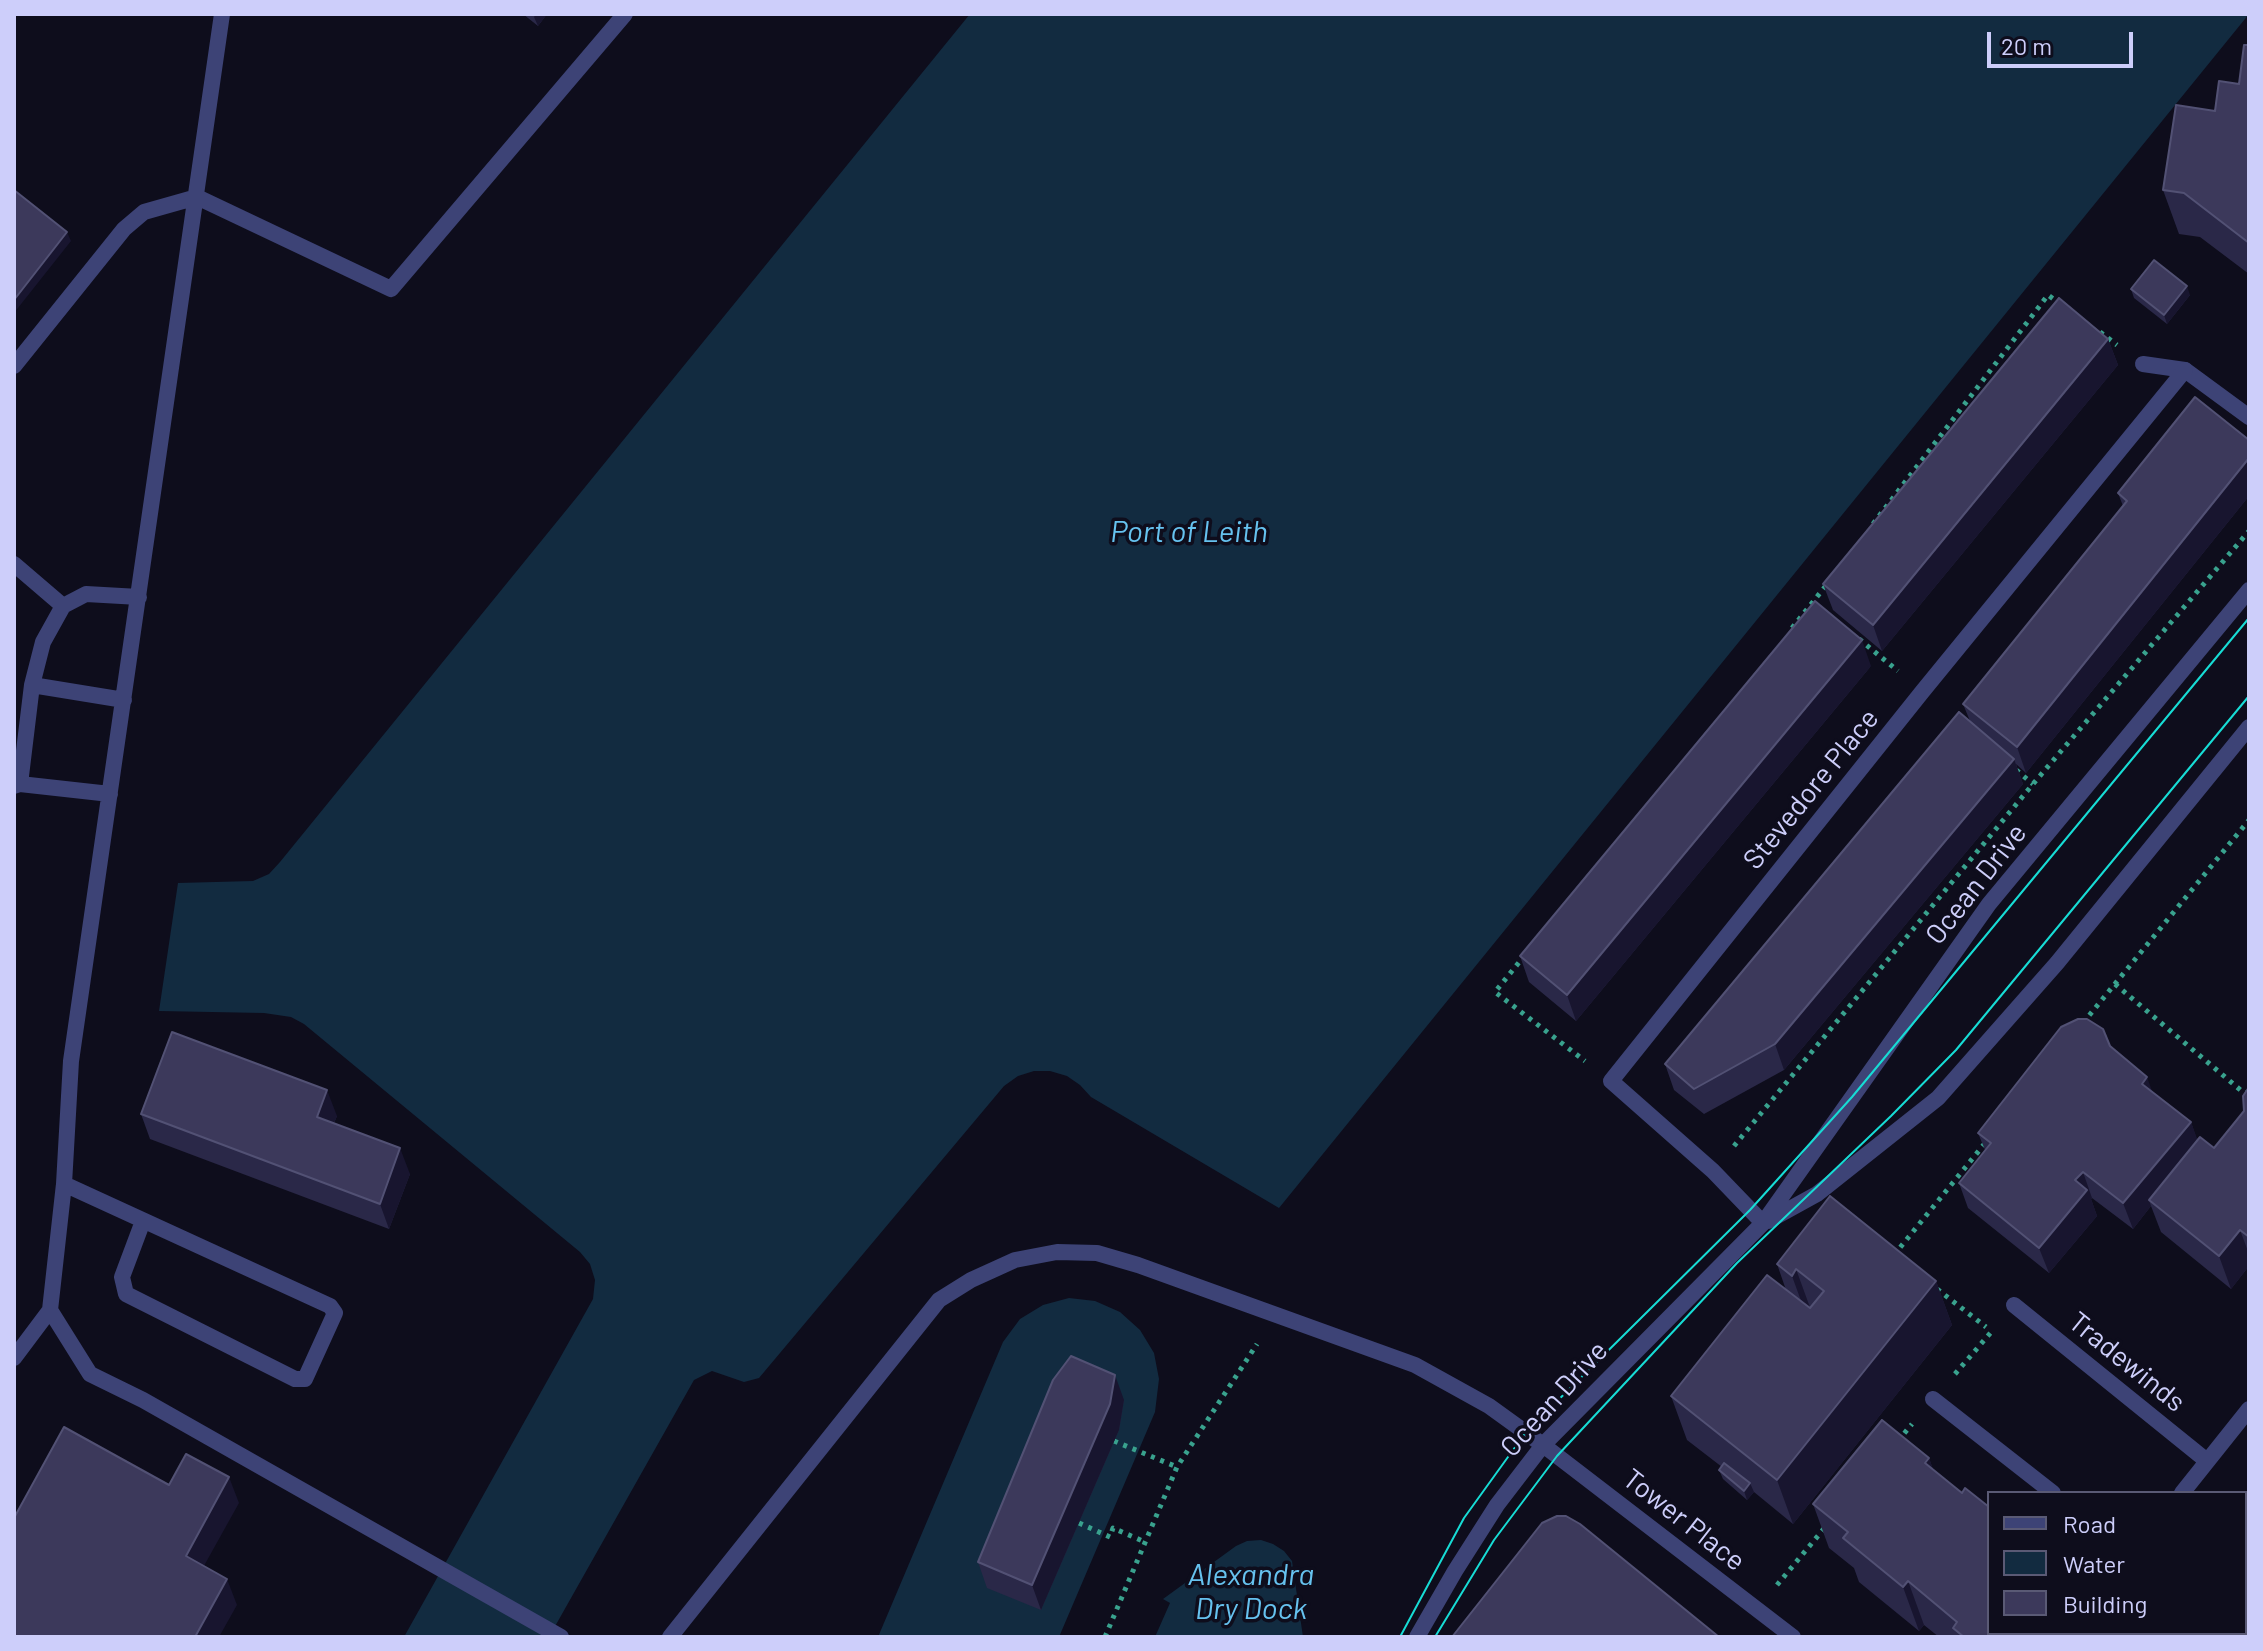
<!DOCTYPE html>
<style>
body{margin:0}
#map{position:relative;width:2263px;height:1651px;overflow:hidden;background:#0e0d1c;font-family:Barlow,sans-serif}
canvas{display:block}
.frame{position:absolute;inset:0;border:16px solid #cdcefa;pointer-events:none}
.legend{position:absolute;left:1987px;top:1491px;width:260px;height:144px;box-sizing:border-box;background:#0e0d1c;border:2px solid #5a5a75;margin:0;padding:10px 14px;list-style:none;font-size:24px;color:#cdcefa}
.legend li{display:flex;align-items:center;gap:16px;height:40px}
.legend b{width:40px;border:2px solid #5a5a75}
.scale{position:absolute;left:1987px;top:32px;width:146px;height:36px;box-sizing:border-box;border:4px solid #cdcefa;border-top:0;padding-left:10px;font-size:24px;line-height:28px;white-space:nowrap;color:#cdcefa;-webkit-text-stroke:6px #0e0d1c;paint-order:stroke}
</style>
<div id="map">
<canvas width="2263" height="1651"></canvas>
<div class="frame"></div>
<ul class="legend">
<li><b style="height:10px;background:#3d4376"></b>Road</li>
<li><b style="height:22px;background:#122b40"></b>Water</li>
<li><b style="height:22px;background:#3c395b"></b>Building</li>
</ul>
<div class="scale">20 m</div>
</div>
<script>
const c = document.querySelector('canvas').getContext('2d');
c.lineJoin = 'round';
function paint(path, color) { c.fillStyle = color; c.fill(path, 'evenodd'); }
const toPath = rows => new Path2D(rows.map(r => 'M' + r).join(''));
function trace(path, color, width, dash) { c.strokeStyle = color; c.lineWidth = width; c.lineCap = dash ? 'butt' : 'round'; c.setLineDash(dash || []); c.stroke(path); }
function write(font, color, halo, rows, align = 'center') {
  c.font = font + ' Barlow,sans-serif'; c.lineWidth = 7; c.setLineDash([]); c.textBaseline = 'middle'; c.strokeStyle = halo; c.fillStyle = color; for (const [text, x, y, turn = 0] of rows) {
    c.save(); c.translate(x, y); c.rotate((+turn || 0) * Math.PI / 180); c.textAlign = isNaN(turn) ? turn : align; if (halo) c.strokeText(text, 0, 0); c.fillText(text, 0, 0); c.restore();
  }
}
const water = toPath([
 [970,14,2249,14,1279,1208,1091,1097,1080,1085,1067,1076,1050,1071,1034,1071,1018,1076,1004,1086,759,1378,744,1382,712,1371,694,1380,549,1637,404,1637,593,1299,595,1280,590,1264,580,1252,304,1024,291,1017,264,1013,159,1011,178,883,253,881,269,874,280,862],
 [1069,1298,1095,1301,1120,1312,1140,1330,1154,1353,1159,1379,1155,1412,1059,1637,878,1637,1003,1342,1020,1319,1043,1305],
 [1261,1540,1273,1544,1284,1551,1292,1561,1303,1637,1155,1637,1170,1603,1163,1599,1236,1546,1247,1541]
]);
const path = toPath([
 [2100,332,2117,345],
 [1873,524,2048,295,2059,303],
 [1792,628,1828,583],
 [1859,639,1898,671],
 [2016,770,2033,784],
 [1525,955,1495,992,1585,1061],
 [2115,984,2244,1093,2249,1093],
 [2083,1023,2249,820],
 [1734,1146,2033,784,2249,531],
 [1894,1255,1986,1142],
 [1937,1289,1986,1327],
 [1955,1374,1993,1330],
 [1114,1441,1177,1467],
 [1898,1441,1912,1424],
 [1079,1523,1110,1537,1113,1528,1145,1542],
 [1777,1585,1827,1525],
 [1105,1637,1177,1467,1257,1344]
]);
const lane = toPath([
 [2143,364,2185,370,2249,417],
 [14,366,124,229,144,212,197,197,391,289,625,14],
 [14,564,63,606],
 [32,685,124,700],
 [20,784,32,685,43,642,63,606,86,594,139,597],
 [14,786,20,784,110,794],
 [64,1184,330,1306,335,1313,305,1379,295,1379,126,1294,122,1277,143,1221],
 [50,1310,90,1374,143,1400,561,1637],
 [14,1358,50,1310,64,1184,71,1061,222,14],
 [670,1637,939,1300,971,1280,1015,1260,1057,1252,1097,1253,1138,1265,1415,1365,1489,1406,1543,1445]
]);
const street = toPath([
 [1768,1221,1817,1194,1938,1098,2057,963,2249,727],
 [1763,1223,1713,1171,1611,1081,1922,692,2185,370],
 [2014,1305,2207,1461],
 [1933,1399,2053,1493],
 [1543,1445,1793,1637],
 [2182,1493,2249,1409],
 [1417,1637,1455,1571,1497,1505,1543,1445,1763,1223,1989,904,2249,590]
]);
const tram = toPath([
 [1400,1637,1464,1518,1526,1432,1750,1210,1852,1097,2249,618],
 [1435,1637,1494,1540,1557,1456,1737,1263,1891,1116,1956,1050,2249,696]
]);
const wall = toPath([
 [523,14,547,14,538,26],
 [2249,45,2249,274,2200,237,2179,234,2163,190,2215,111,2239,84],
 [2131,289,2190,295,2167,324,2134,298],
 [2108,339,2118,365,1882,651,1833,610,1823,584],
 [2249,440,2249,496,2026,773,2016,764,2023,784,1784,1070,1704,1114,1674,1090,1665,1064,1970,721,1963,704,2123,506,2118,493],
 [1871,666,1576,1021,1529,982,1520,956],
 [2110,1046,2152,1092,2191,1122,2197,1140,2214,1148,2244,1111,2249,1087,2249,1266,2231,1289,2161,1232,2151,1206,2133,1229,2092,1198,2091,1199,2097,1216,2049,1273,1968,1208,1959,1183,1985,1150,1978,1133],
 [141,1114,337,1116,334,1123,410,1174,389,1229,150,1139],
 [1777,1264,1936,1281,1952,1325,1793,1524,1754,1492,1747,1500,1723,1479,1719,1470,1722,1467,1687,1440,1671,1396,1786,1290],
 [1124,1400,1119,1430,1041,1610,987,1588,978,1562],
 [1929,1458,1989,1633,2245,1633,2249,1637,1939,1637,1924,1625,1919,1631,1859,1582,1854,1568,1829,1548,1813,1504]
]);
const shadedWall = toPath([
 [536,14,547,14,538,26,534,17],
 [67,232,71,241,14,313,14,300],
 [2187,286,2190,295,2167,324,2164,315],
 [2108,339,2118,365,1882,651,1873,625],
 [2249,458,2249,496,2026,773,2017,747],
 [1862,640,1871,666,1576,1021,1567,995],
 [2014,759,2023,784,1784,1070,1775,1044],
 [2147,1077,2156,1102,2142,1084],
 [327,1090,337,1116,326,1142,317,1117],
 [2191,1122,2200,1147,2149,1200,2151,1206,2133,1229,2123,1203],
 [400,1148,410,1174,389,1229,380,1204],
 [2083,1172,2092,1198,2091,1199,2097,1216,2049,1273,2039,1248,2075,1180],
 [2240,1230,2249,1254,2249,1266,2231,1289,2219,1256],
 [1796,1269,1812,1313,1808,1320,1792,1276],
 [1936,1281,1952,1325,1793,1524,1777,1480],
 [1115,1375,1124,1400,1119,1430,1041,1610,1032,1585],
 [1929,1458,1945,1502,1925,1463],
 [229,1477,239,1503,195,1582,186,1556],
 [1750,1483,1754,1492,1747,1500,1744,1491],
 [227,1579,237,1605,219,1637,195,1637],
 [1908,1581,1924,1625,1919,1631,1903,1587],
 [2105,1633,2120,1633,2121,1637,2102,1637]
]);
const building = toPath([
 [2244,45,2249,45,2249,243,2184,193,2163,190,2176,105,2215,111,2219,81,2239,84,2244,45],
 [14,190,67,232,14,300,14,190],
 [2154,260,2187,286,2164,315,2131,289,2154,260],
 [2059,298,2108,339,1873,625,1823,584,2059,298],
 [2195,397,2249,440,2249,458,2017,747,1963,704,2127,501,2118,493,2195,397],
 [1815,601,1862,640,1567,995,1520,956,1815,601],
 [1959,712,2014,759,1775,1044,1694,1089,1665,1064,1959,712],
 [2078,1019,2087,1019,2103,1029,2110,1046,2147,1077,2142,1084,2191,1122,2123,1203,2083,1172,2075,1180,2087,1190,2039,1248,1959,1183,1991,1143,1978,1133,2061,1027,2078,1019],
 [172,1032,327,1090,317,1117,400,1148,380,1204,141,1114,172,1032],
 [2249,1087,2249,1237,2240,1230,2219,1256,2149,1200,2200,1137,2214,1148,2244,1111,2243,1096,2249,1087],
 [1830,1196,1936,1281,1777,1480,1671,1396,1767,1275,1810,1308,1824,1291,1796,1269,1792,1276,1777,1264,1830,1196],
 [1071,1356,1115,1375,1110,1404,1032,1585,978,1562,1053,1380,1071,1356],
 [1882,1420,1929,1458,1925,1463,1962,1493,1965,1488,1989,1507,1989,1633,2105,1633,2102,1637,1964,1637,1953,1628,1957,1622,1908,1581,1903,1587,1843,1538,1848,1532,1813,1504,1882,1420],
 [64,1427,169,1485,186,1454,229,1477,186,1556,227,1579,195,1637,14,1637,14,1518,64,1427],
 [1724,1463,1750,1483,1744,1491,1719,1470,1724,1463],
 [1557,1516,1566,1516,1580,1524,1719,1637,1452,1637,1542,1523,1557,1516],
 [2249,1568,2249,1637,2127,1637,2122,1633,2245,1633,2245,1573,2249,1568]
]);
const streetNames = [
 ["Stevedore Place",1811,789,-51],
 ["Ocean Drive",1976,884,-52],
 ["Tradewinds",2127,1362,39],
 ["Ocean Drive",1554,1399,-48],
 ["Tower Place",1684,1520,38]
];
const waterNames = [
 ["Port of Leith",1189,532],
 ["Alexandra",1251,1575],
 ["Dry Dock",1251,1609]
];
paint(water, '#122b40');
trace(path, '#39a28e', 5, [4, 6]);
trace(lane, '#3d4376', 16);
trace(street, '#3d4376', 16);
trace(tram, '#17dcd5', 2);
paint(wall, '#2a2848');
paint(shadedWall, '#18152f');
paint(building, '#3c395b');
trace(building, '#525174', 2);
write('28px', '#cdcefa', '#0e0d1c', streetNames);
write('italic 30px', '#66c2ef', '#0e0d1c', waterNames);
</script>
